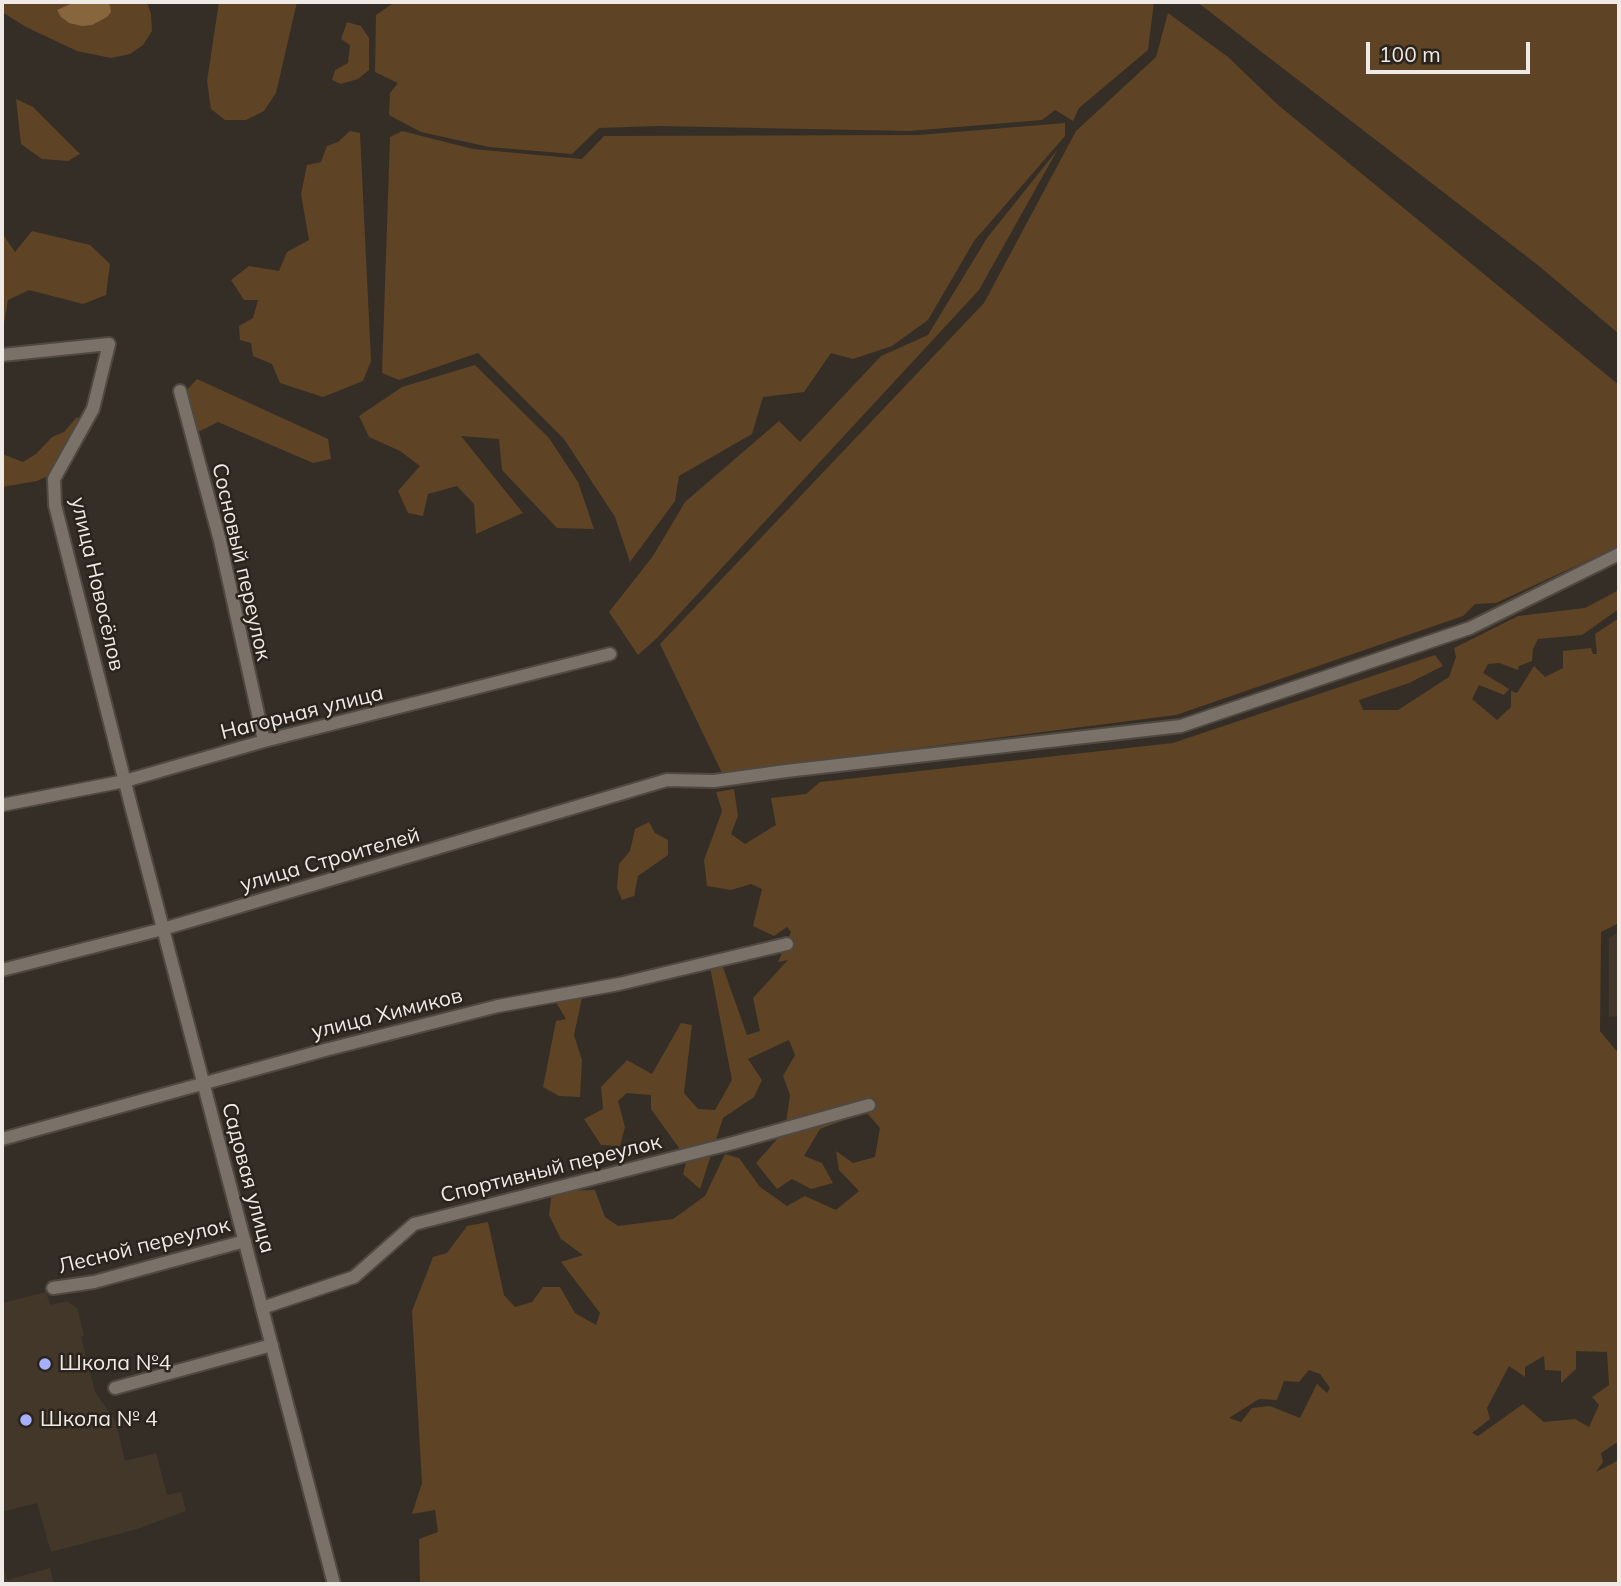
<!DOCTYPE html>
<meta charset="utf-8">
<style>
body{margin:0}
#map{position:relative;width:1621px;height:1586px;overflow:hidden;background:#352e26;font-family:Mulish,sans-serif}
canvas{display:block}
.frame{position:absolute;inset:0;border:4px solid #efeae5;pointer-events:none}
.scale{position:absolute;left:1366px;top:42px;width:164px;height:32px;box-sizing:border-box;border:4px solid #efeae5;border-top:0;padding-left:9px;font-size:21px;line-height:24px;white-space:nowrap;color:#efeae5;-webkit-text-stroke:5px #2b241c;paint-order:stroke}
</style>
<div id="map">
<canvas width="1621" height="1586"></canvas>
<div class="frame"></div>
<div class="scale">100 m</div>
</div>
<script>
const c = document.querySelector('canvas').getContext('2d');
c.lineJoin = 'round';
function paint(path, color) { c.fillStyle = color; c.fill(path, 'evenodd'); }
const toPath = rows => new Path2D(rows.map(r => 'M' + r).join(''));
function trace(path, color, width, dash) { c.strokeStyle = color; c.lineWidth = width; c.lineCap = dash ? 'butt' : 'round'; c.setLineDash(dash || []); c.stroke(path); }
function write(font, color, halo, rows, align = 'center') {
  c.font = font + ' Mulish,sans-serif'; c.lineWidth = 5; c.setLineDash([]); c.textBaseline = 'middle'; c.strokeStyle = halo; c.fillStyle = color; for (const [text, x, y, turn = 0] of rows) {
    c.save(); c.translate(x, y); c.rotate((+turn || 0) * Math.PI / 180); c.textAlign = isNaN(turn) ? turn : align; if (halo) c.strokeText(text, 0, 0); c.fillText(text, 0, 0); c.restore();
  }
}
const built = toPath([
 [1619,932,1619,1016,1609,1017,1609,938],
 [46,1292,50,1305,67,1301,77,1308,84,1335,81,1337,95,1392,116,1422,125,1461,156,1453,167,1495,181,1492,186,1511,137,1529,51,1552,37,1503,2,1512,2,1303],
 [2,1562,7,1580,50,1568,54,1584,2,1584]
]);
const green = toPath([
 [2,2,147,2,151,14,152,31,143,45,130,54,111,58,77,51,26,27,2,12],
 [219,2,297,2,276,93,264,111,246,120,225,120,211,109,207,81],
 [392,2,1154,2,1148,50,1079,108,1073,121,1055,110,1042,120,909,131,657,126,599,128,572,154,489,147,421,132,389,115,390,93,398,83,375,72,376,15,392,4],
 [1197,2,1619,2,1619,334,1539,266],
 [1168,13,1228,57,1277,104,1619,385,1619,546,1496,603,1475,604,1463,616,1176,715,722,773,660,644,984,303,1076,131,1156,57],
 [347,22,361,26,369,38,369,70,358,79,341,84,332,80,335,70,348,63,350,45,341,39],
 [16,99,33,107,80,154,68,161,42,159,21,144],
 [1065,123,1065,136,974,241,928,320,892,346,853,359,831,353,804,392,763,397,752,434,679,476,675,501,630,562,615,517,564,439,478,353,399,380,382,373,390,137,402,131,473,149,582,159,604,136,919,135],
 [350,131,360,133,371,361,363,381,323,397,280,383,272,364,253,356,251,343,240,340,239,326,253,318,258,300,244,300,231,280,249,266,279,271,287,252,309,240,301,194,307,165,321,162,327,146,338,142],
 [1058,149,979,290,657,638,638,655,609,612,653,556,685,502,779,421,800,442,881,356,928,335,987,238],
 [32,231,90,245,110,264,106,295,83,304,29,290,8,300,2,335,2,233,15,252],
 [475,365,549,438,578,482,594,529,557,528,502,470,499,439,461,436,523,513,476,534,474,504,457,486,428,494,423,516,408,513,398,491,420,466,400,451,369,437,359,416,402,387],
 [197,379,328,439,331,459,313,463,218,422,194,434,183,394],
 [77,417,81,420,46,477,37,481,2,487,2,454,23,462,36,454,52,437,64,432],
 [1619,590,1619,609,1582,635,1538,639,1533,649,1532,661,1519,666,1518,670,1499,663,1488,664,1483,673,1509,689,1504,695,1479,685,1472,699,1497,720,1511,707,1511,691,1517,693,1534,666,1545,677,1563,668,1563,651,1591,648,1593,654,1597,654,1595,634,1619,618,1619,923,1601,932,1600,1031,1619,1054,1619,1441,1601,1453,1603,1462,1596,1472,1619,1460,1619,1584,420,1584,419,1539,438,1532,435,1510,412,1514,422,1483,412,1311,433,1257,447,1253,467,1226,488,1222,504,1295,515,1307,532,1302,543,1287,560,1287,575,1313,596,1325,600,1313,561,1262,583,1255,561,1239,549,1215,552,1191,595,1190,605,1217,618,1226,673,1219,705,1196,725,1154,739,1158,760,1187,787,1206,805,1196,836,1210,859,1191,839,1170,836,1151,853,1163,875,1157,880,1128,866,1112,820,1129,804,1156,822,1163,833,1183,811,1189,792,1179,777,1189,756,1163,785,1130,790,1095,783,1076,795,1055,789,1040,748,1059,762,1080,754,1097,723,1118,700,1189,683,1174,687,1159,651,1109,651,1095,627,1093,618,1101,625,1127,620,1146,601,1145,584,1119,603,1109,601,1087,627,1060,652,1074,681,1023,692,1025,684,1093,698,1109,715,1110,732,1080,710,967,721,962,747,1035,760,1031,753,998,788,960,778,962,791,932,787,927,774,936,753,926,762,889,751,884,731,890,707,886,704,860,722,811,716,792,734,789,738,816,731,834,745,844,776,825,771,798,806,794,820,782,1173,743,1435,655,1443,666,1409,683,1359,700,1363,710,1398,710,1449,677,1456,657,1454,648,1518,616,1585,608],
 [1576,1351,1607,1352,1609,1385,1592,1397,1599,1405,1589,1427,1575,1419,1544,1422,1523,1404,1478,1436,1472,1433,1490,1419,1487,1408,1509,1366,1525,1377,1525,1367,1544,1356,1545,1370,1561,1371,1561,1383,1576,1369],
 [1309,1370,1320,1374,1330,1388,1327,1393,1317,1384,1300,1418,1270,1406,1252,1408,1241,1422,1229,1418,1259,1399,1277,1400,1284,1381,1299,1382],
 [649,822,655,833,668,840,668,855,638,876,634,896,622,900,617,888,619,864,630,851,635,829],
 [568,989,582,998,574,1035,582,1060,580,1097,559,1096,543,1087,556,1021,566,1019,557,1004]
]);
const water = toPath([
 [75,2,105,2,110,5,111,12,107,17,92,25,82,26,69,23,61,17,57,10]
]);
const minor = toPath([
 [2,355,109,344,93,409,54,479,55,505,130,802,334,1584],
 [180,391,220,541,264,741],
 [2,805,125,781,264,741,610,654],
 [2,970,163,929,667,780,714,781,786,771,1181,726,1470,628,1619,554],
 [2,1139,325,1050,498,1006,619,984,787,944],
 [53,1288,94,1282,245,1241],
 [262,1308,354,1277,414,1224,733,1143,869,1105],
 [115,1388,272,1345]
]);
const markers = [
 [45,1364,7,"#a6b1fc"],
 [26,1420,7,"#a6b1fc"]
];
const streetNames = [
 ["Сосновый переулок",241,562,77],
 ["улица Новосёлов",97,584,77],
 ["Нагорная улица",302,713,-14],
 ["улица Строителей",330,860,-16],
 ["улица Химиков",387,1014,-14],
 ["Спортивный переулок",551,1169,-14],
 ["Садовая улица",248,1178,75],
 ["Лесной переулок",144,1246,-14]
];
const poiNames = [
 ["Школа №4",59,1364],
 ["Школа № 4",40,1420]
];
paint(built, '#43372a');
paint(green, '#5e4324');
paint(water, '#88663d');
trace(minor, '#4f4942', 16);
trace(minor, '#7a7168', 12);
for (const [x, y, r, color] of markers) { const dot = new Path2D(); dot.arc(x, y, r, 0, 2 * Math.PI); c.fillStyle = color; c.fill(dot); trace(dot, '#2b241c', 2.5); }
write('21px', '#efeae5', '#2b241c', streetNames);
write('21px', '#efeae5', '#2b241c', poiNames, 'left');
</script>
